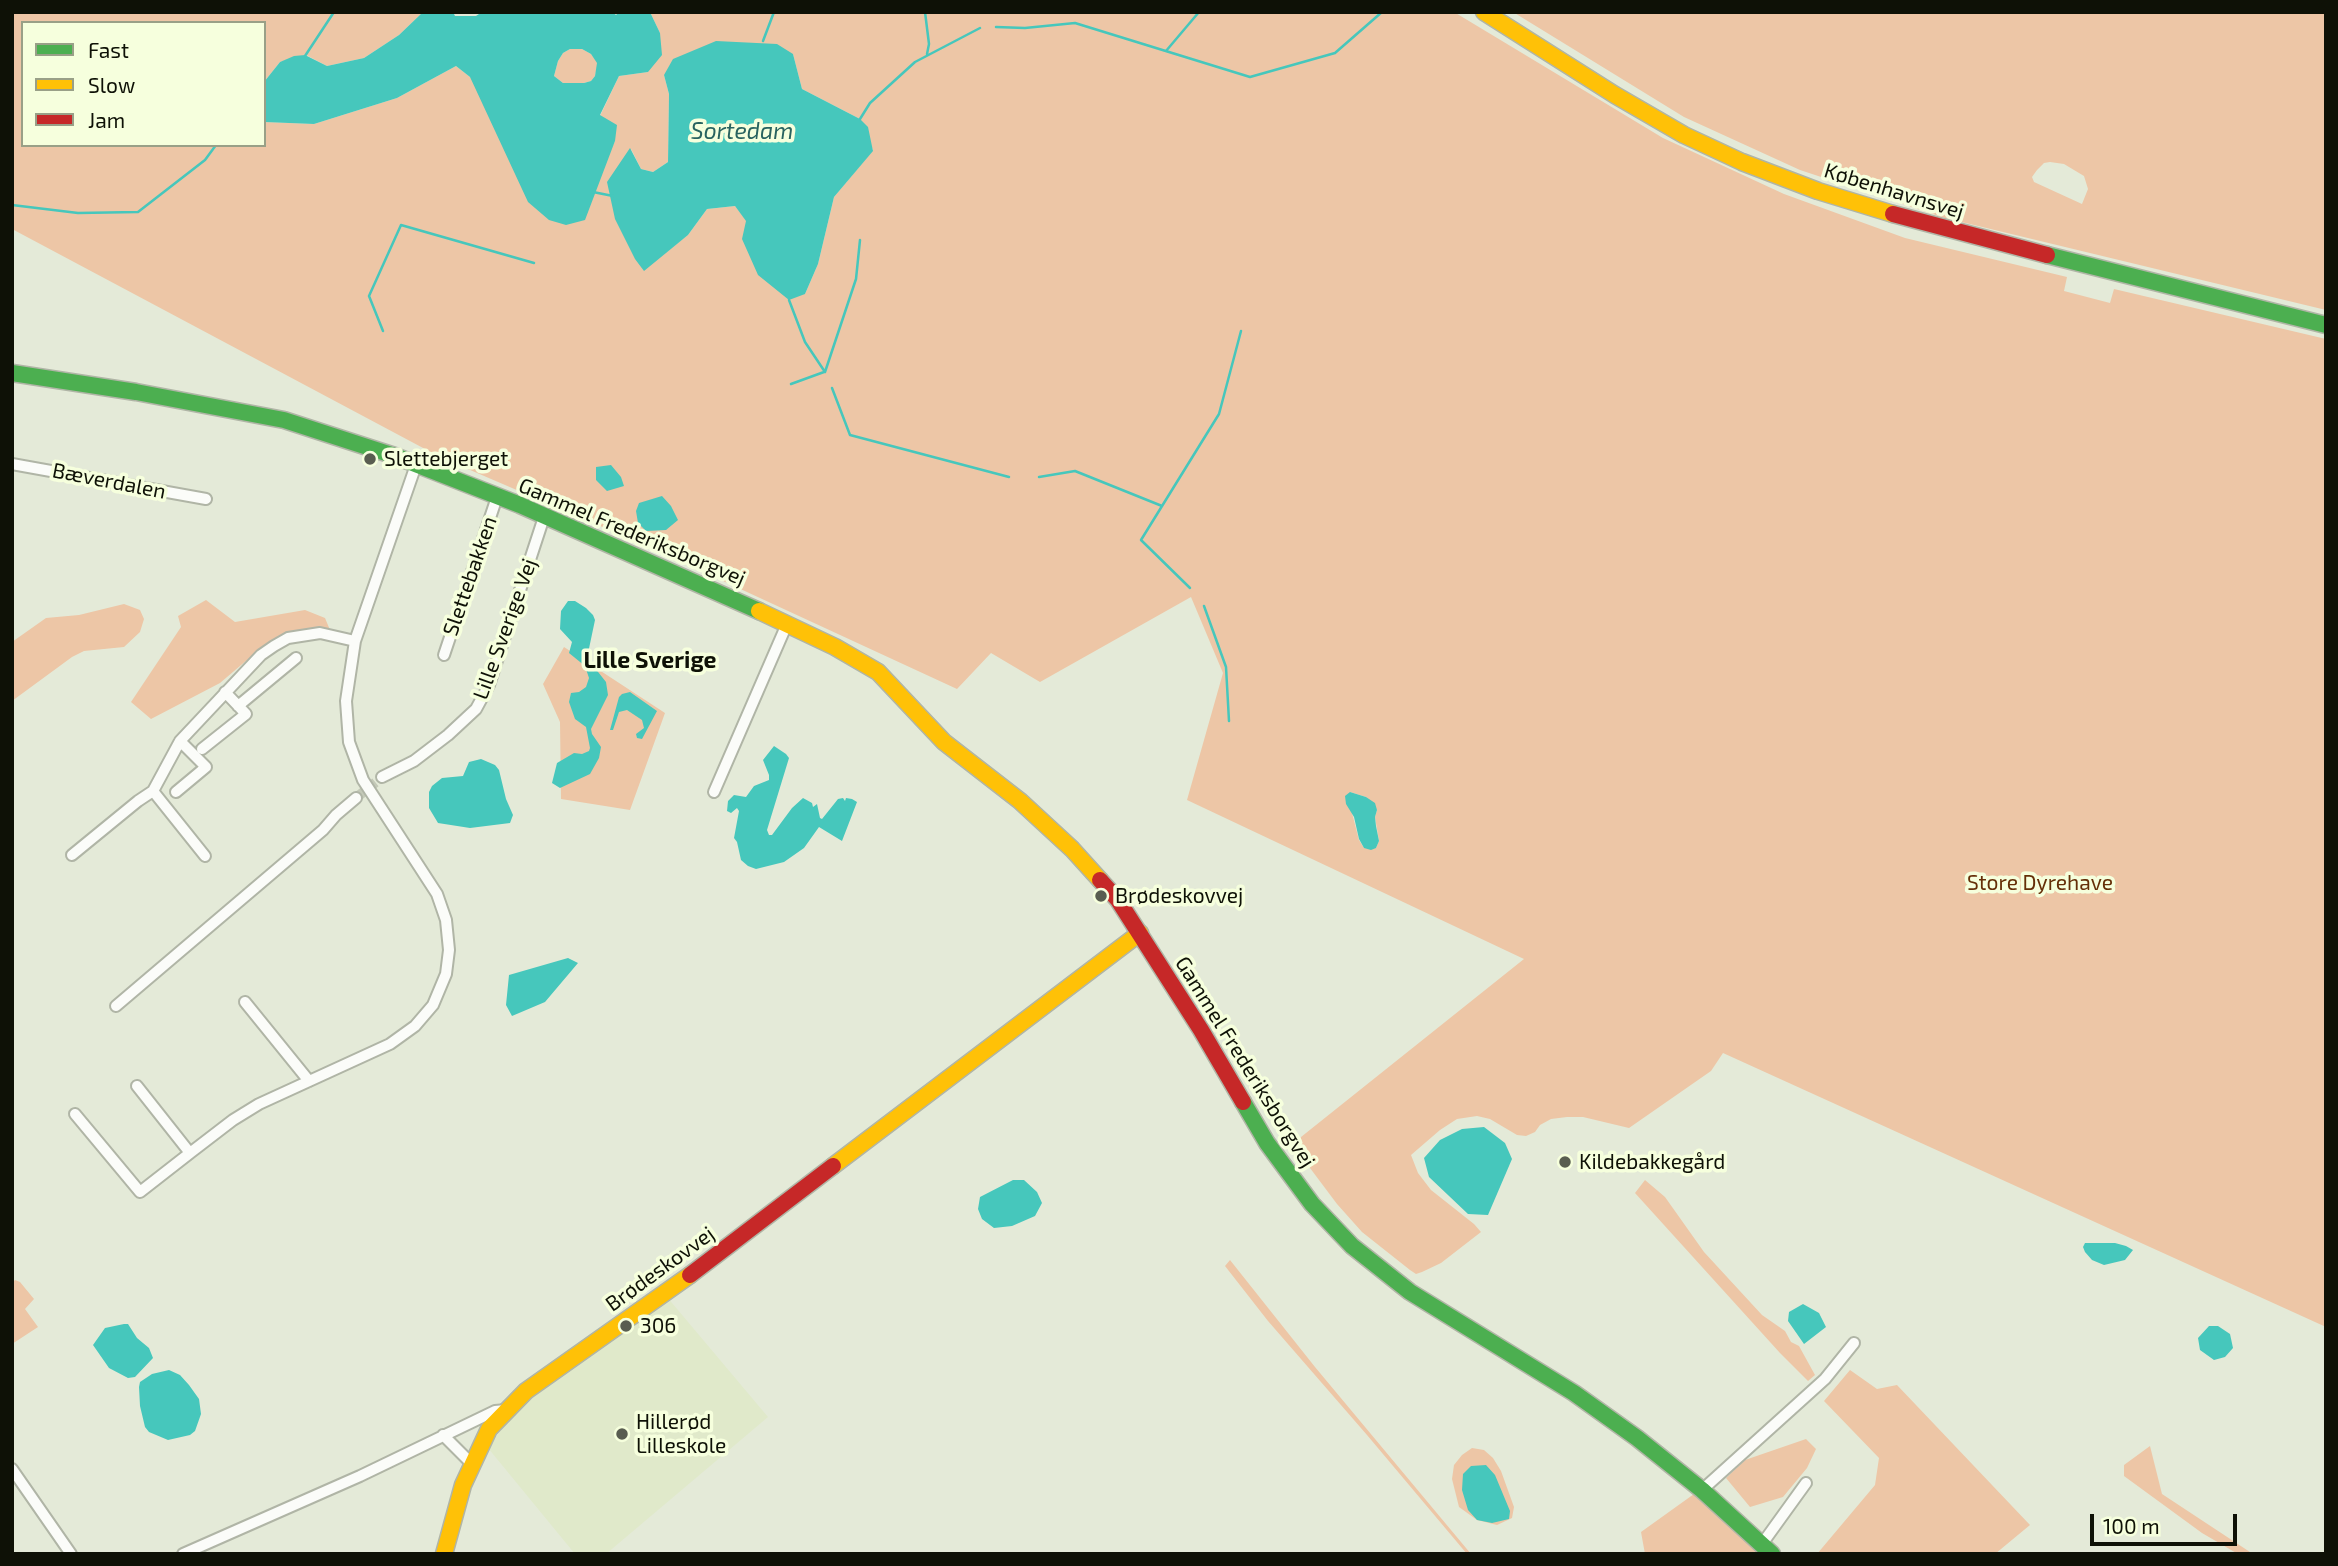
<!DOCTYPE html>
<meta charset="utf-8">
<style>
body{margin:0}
#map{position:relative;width:2338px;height:1566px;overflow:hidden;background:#e4ead8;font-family:"Exo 2",sans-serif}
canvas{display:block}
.frame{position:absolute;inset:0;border:14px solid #0e1106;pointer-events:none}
.legend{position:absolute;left:21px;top:21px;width:245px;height:126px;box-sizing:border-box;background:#f6ffdd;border:2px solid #99a087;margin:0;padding:9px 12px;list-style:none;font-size:21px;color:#0e1106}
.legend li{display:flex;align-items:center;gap:14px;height:35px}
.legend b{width:35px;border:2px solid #99a087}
.scale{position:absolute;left:2090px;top:1514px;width:147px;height:32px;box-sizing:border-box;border:4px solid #0e1106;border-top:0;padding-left:9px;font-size:21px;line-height:24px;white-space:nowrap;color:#0e1106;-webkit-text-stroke:5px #f6ffdd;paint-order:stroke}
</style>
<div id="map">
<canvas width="2338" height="1566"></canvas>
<div class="frame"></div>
<ul class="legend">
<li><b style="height:9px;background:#4caf50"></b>Fast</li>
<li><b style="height:9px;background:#ffc107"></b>Slow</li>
<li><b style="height:9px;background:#c62828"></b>Jam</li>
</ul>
<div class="scale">100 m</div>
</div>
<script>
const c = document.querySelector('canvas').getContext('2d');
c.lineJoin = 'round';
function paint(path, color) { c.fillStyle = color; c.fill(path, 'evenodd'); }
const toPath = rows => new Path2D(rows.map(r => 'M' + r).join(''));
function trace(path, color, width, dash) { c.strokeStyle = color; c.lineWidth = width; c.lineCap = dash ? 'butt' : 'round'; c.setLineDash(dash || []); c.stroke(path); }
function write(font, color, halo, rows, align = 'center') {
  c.font = font + ' "Exo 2",sans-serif'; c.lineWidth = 7; c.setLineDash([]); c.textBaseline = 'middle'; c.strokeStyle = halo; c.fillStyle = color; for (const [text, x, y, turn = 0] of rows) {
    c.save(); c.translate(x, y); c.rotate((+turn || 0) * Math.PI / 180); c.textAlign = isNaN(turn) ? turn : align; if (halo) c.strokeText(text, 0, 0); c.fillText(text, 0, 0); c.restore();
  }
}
const built = toPath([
 [667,1297,768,1417,606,1554,575,1554,488,1448,516,1410]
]);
const green = toPath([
 [12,12,423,12,399,35,364,58,327,66,306,55,280,62,264,82,264,23,23,23,23,145,264,145,264,122,314,124,397,98,456,66,470,77,612,147,615,141,600,116,619,76,648,72,660,33,650,12,1454,12,1663,138,1784,194,1905,238,2067,277,2064,291,2110,303,2114,289,2326,339,2326,1327,1723,1053,1711,1071,1629,1128,1583,1117,1567,1117,1551,1119,1540,1125,1535,1132,1526,1136,1517,1135,1490,1119,1477,1116,1457,1119,1440,1130,1411,1155,1418,1173,1431,1190,1474,1224,1481,1232,1441,1263,1422,1272,1416,1274,1410,1270,1362,1232,1337,1204,1298,1152,1298,1143,1301,1137,1524,959,1187,800,1223,673,1191,597,1040,682,991,653,957,689,656,550,440,457,12,229],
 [793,54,802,89,860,119,873,150,834,197,818,264,805,294,735,206,707,209,688,235,643,270,631,149,641,169,653,172,668,162,669,94,664,75],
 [1350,792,1366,797,1377,810,1375,817,1379,841,1376,848,1364,848,1359,840,1351,809],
 [1513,12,2326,12,2326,310,1945,218,1800,170,1684,117],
 [2050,162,2064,164,2084,176,2088,189,2082,204,2034,182,2032,177,2037,170,2044,163],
 [570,49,582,49,591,54,598,63,595,76,591,81,584,83,563,83,554,76,558,61,563,53],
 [206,600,235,622,305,610,325,618,330,630,282,635,267,643,220,683,151,719,131,702,181,627,178,616],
 [124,604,140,610,144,619,140,632,124,647,84,651,72,657,12,701,12,642,46,618,79,615],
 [564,647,665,713,630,810,561,799,560,722,543,684],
 [1645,1180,1665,1197,1704,1252,1762,1315,1785,1331,1791,1342,1799,1346,1815,1375,1808,1381,1780,1353,1635,1193],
 [1230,1260,1315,1367,1471,1554,1467,1554,1367,1435,1268,1321,1225,1266],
 [15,1280,20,1282,34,1299,25,1309,38,1327,12,1344,12,1283],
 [1850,1370,1877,1389,1897,1385,2030,1525,1995,1554,1817,1554,1875,1485,1879,1458,1824,1401],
 [1806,1439,1816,1449,1807,1468,1783,1497,1750,1507,1726,1478,1745,1460],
 [2150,1446,2162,1494,2253,1554,2238,1554,2202,1533,2124,1476,2124,1465],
 [1472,1448,1484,1450,1493,1458,1501,1471,1514,1507,1512,1518,1497,1525,1477,1520,1459,1507,1452,1479,1454,1465,1462,1455],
 [1694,1494,1758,1549,1762,1554,1645,1554,1641,1532]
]);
const water = toPath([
 [423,12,453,12,455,16,476,16,482,12,612,12,616,15,619,12,650,12,660,33,662,55,648,72,619,76,600,115,617,125,615,141,585,220,566,225,549,220,528,202,470,77,456,66,397,98,314,124,264,122,264,82,280,62,294,56,305,55,327,66,364,58,399,35],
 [570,49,582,49,591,54,597,63,595,76,591,81,584,83,563,83,554,76,558,61,563,53],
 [716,41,777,44,793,54,802,89,860,119,868,127,873,151,834,197,818,264,805,294,789,300,758,275,742,239,746,221,735,206,707,209,688,235,644,271,635,259,615,219,607,182,630,148,641,169,653,172,668,162,669,94,664,75,673,59],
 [611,465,621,477,624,486,607,491,596,480,596,467],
 [662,496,671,506,678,520,666,530,646,531,638,523,636,511,639,503],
 [568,601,575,601,586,608,593,615,595,620,587,658,606,682,608,695,591,729,592,734,601,747,599,758,590,774,560,788,552,783,557,763,574,753,582,754,589,751,590,748,586,727,575,719,569,702,571,693,579,692,586,687,589,678,585,666,569,653,572,642,560,629,561,611],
 [630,692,657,711,642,739,637,738,636,734,644,728,642,720,627,710,619,712,613,730,610,730,619,697,622,694],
 [774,746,786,754,789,758,767,830,769,835,772,835,792,808,803,798,812,803,813,807,817,804,820,818,822,819,838,799,843,798,845,801,846,798,852,799,857,802,842,841,819,827,804,848,784,862,756,869,748,866,741,860,737,842,734,838,739,811,737,808,731,813,727,811,728,801,734,795,746,797,754,786,769,780,769,775,763,760],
 [481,759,495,765,499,770,506,799,513,815,510,823,470,828,438,823,429,808,429,792,432,786,442,778,463,776,469,762],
 [1350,792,1366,797,1375,803,1377,810,1375,817,1376,826,1379,841,1376,848,1371,850,1364,848,1359,839,1354,817,1346,804,1345,796],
 [568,958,578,963,545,1002,512,1016,506,1005,509,975],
 [1484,1127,1505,1143,1512,1159,1488,1215,1468,1214,1429,1177,1424,1158,1440,1140,1462,1129],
 [1013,1180,1024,1180,1037,1192,1042,1203,1035,1216,1012,1226,994,1228,982,1219,978,1209,980,1197],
 [2085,1243,2115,1243,2126,1246,2133,1250,2125,1260,2104,1265,2092,1260,2085,1252,2083,1247],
 [1803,1304,1819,1313,1826,1327,1804,1344,1788,1321,1789,1312],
 [124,1324,128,1324,137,1338,149,1348,153,1358,135,1377,128,1378,109,1368,93,1345,105,1328],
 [2209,1326,2218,1326,2230,1334,2233,1348,2225,1357,2214,1360,2200,1350,2198,1338],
 [169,1370,180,1375,189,1385,199,1399,201,1414,195,1431,190,1435,168,1440,149,1432,145,1427,140,1406,139,1387,140,1382,152,1374],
 [1486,1465,1495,1475,1510,1511,1509,1519,1492,1523,1477,1520,1468,1510,1462,1490,1463,1474,1471,1466]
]);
const stream = toPath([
 [925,12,929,44,927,54],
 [996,27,1025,28,1075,23,1250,77,1335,53,1382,12],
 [763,41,774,12],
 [1166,51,1199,12],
 [305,56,334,12],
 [860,119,870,103,915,62,980,28],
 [593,192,613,196],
 [12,205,78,213,138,212,205,160,216,145],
 [789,300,805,342,825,372],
 [383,331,369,296,401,225,534,263],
 [825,372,856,279,860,240],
 [791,384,824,372],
 [832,388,850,435,1009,477],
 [1039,477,1075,471,1162,506],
 [1190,588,1141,540,1219,414,1241,331],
 [1204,606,1226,667,1229,721]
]);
const streetTunnel = toPath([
 [356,798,382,777]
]);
const street = toPath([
 [12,464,206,499],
 [444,655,497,497],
 [238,706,296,658],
 [202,749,246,714,225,692],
 [382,777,414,761,448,735,476,709,489,685,544,517],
 [153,791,205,856],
 [176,792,206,767,180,741],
 [714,792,787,624],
 [72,855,138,801,153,791,180,741,261,655,274,646,288,638,320,633,355,641],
 [245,1002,309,1081],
 [116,1006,323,830,336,815,356,798],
 [137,1086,190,1153,233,1120,259,1104,390,1044,415,1026,433,1005,446,974,449,950,446,920,437,894,363,780,349,742,346,701,355,641,416,465],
 [75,1114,140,1192,190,1153],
 [443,1435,471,1463],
 [12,1469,71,1554],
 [1702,1490,1825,1379,1854,1343],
 [1762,1544,1806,1483],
 [183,1554,360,1476,495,1411,506,1410]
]);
const fast = toPath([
 [2047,255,2326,325],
 [12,373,136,392,284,420,395,456,520,505,759,611],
 [1243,1102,1267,1143,1312,1204,1352,1246,1410,1292,1574,1393,1637,1438,1702,1490,1772,1554]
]);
const slow = toPath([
 [1484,12,1615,95,1684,135,1742,162,1818,191,1893,214],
 [759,611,835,647,878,672,944,742,1020,801,1072,849,1100,880],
 [833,1166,1140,933],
 [444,1554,463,1485,489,1429,526,1391,690,1275]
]);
const jam = toPath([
 [1893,214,2047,255],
 [1100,880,1118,900,1201,1030,1243,1102],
 [690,1275,833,1166]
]);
const markers = [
 [370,459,7,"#595d50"],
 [1101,896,7,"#595d50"],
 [1565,1162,7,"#595d50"],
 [626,1326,7,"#595d50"],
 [622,1434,7,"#595d50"]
];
const streetNames = [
 ["Københavnsvej",1894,191,17],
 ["Bæverdalen",109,481,11],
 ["Gammel Frederiksborgvej",632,532,23],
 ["Slettebakken",470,576,-71],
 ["Lille Sverige Vej",505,629,-70],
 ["Gammel Frederiksborgvej",1245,1062,58],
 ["Brødeskovvej",660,1269,-36]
];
const poiNames = [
 ["Slettebjerget",384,459],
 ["Brødeskovvej",1115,896],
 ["Kildebakkegård",1579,1162],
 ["306",640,1326],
 ["Hillerød",636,1422],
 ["Lilleskole",636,1446]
];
const parkNames = [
 ["Store Dyrehave",2040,883]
];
const waterNames = [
 ["Sortedam",742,131]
];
const neighbourhoodNames = [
 ["Lille Sverige",650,660]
];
paint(built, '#e0e9ca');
paint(green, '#edc6a6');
paint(water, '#46c7bc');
trace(stream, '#46c7bc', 2.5);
trace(streetTunnel, '#c4c9b8', 10, [10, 5]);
trace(street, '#b0b5a6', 14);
trace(fast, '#b0b5a6', 19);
trace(slow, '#b0b5a6', 19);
trace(jam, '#b0b5a6', 19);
trace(street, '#fbfcf9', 10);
trace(fast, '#4caf50', 16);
trace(slow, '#ffc107', 16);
trace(jam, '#c62828', 16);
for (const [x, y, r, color] of markers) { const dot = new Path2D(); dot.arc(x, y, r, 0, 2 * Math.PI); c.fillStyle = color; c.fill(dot); trace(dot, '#f6ffdd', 2.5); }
write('21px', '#0e1106', '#f6ffdd', streetNames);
write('21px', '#0e1106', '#f6ffdd', poiNames, 'left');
write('21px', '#652f08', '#f6ffdd', parkNames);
write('italic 23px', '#29635f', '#f6ffdd', waterNames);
write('bold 23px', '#0e1106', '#f6ffdd', neighbourhoodNames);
</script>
